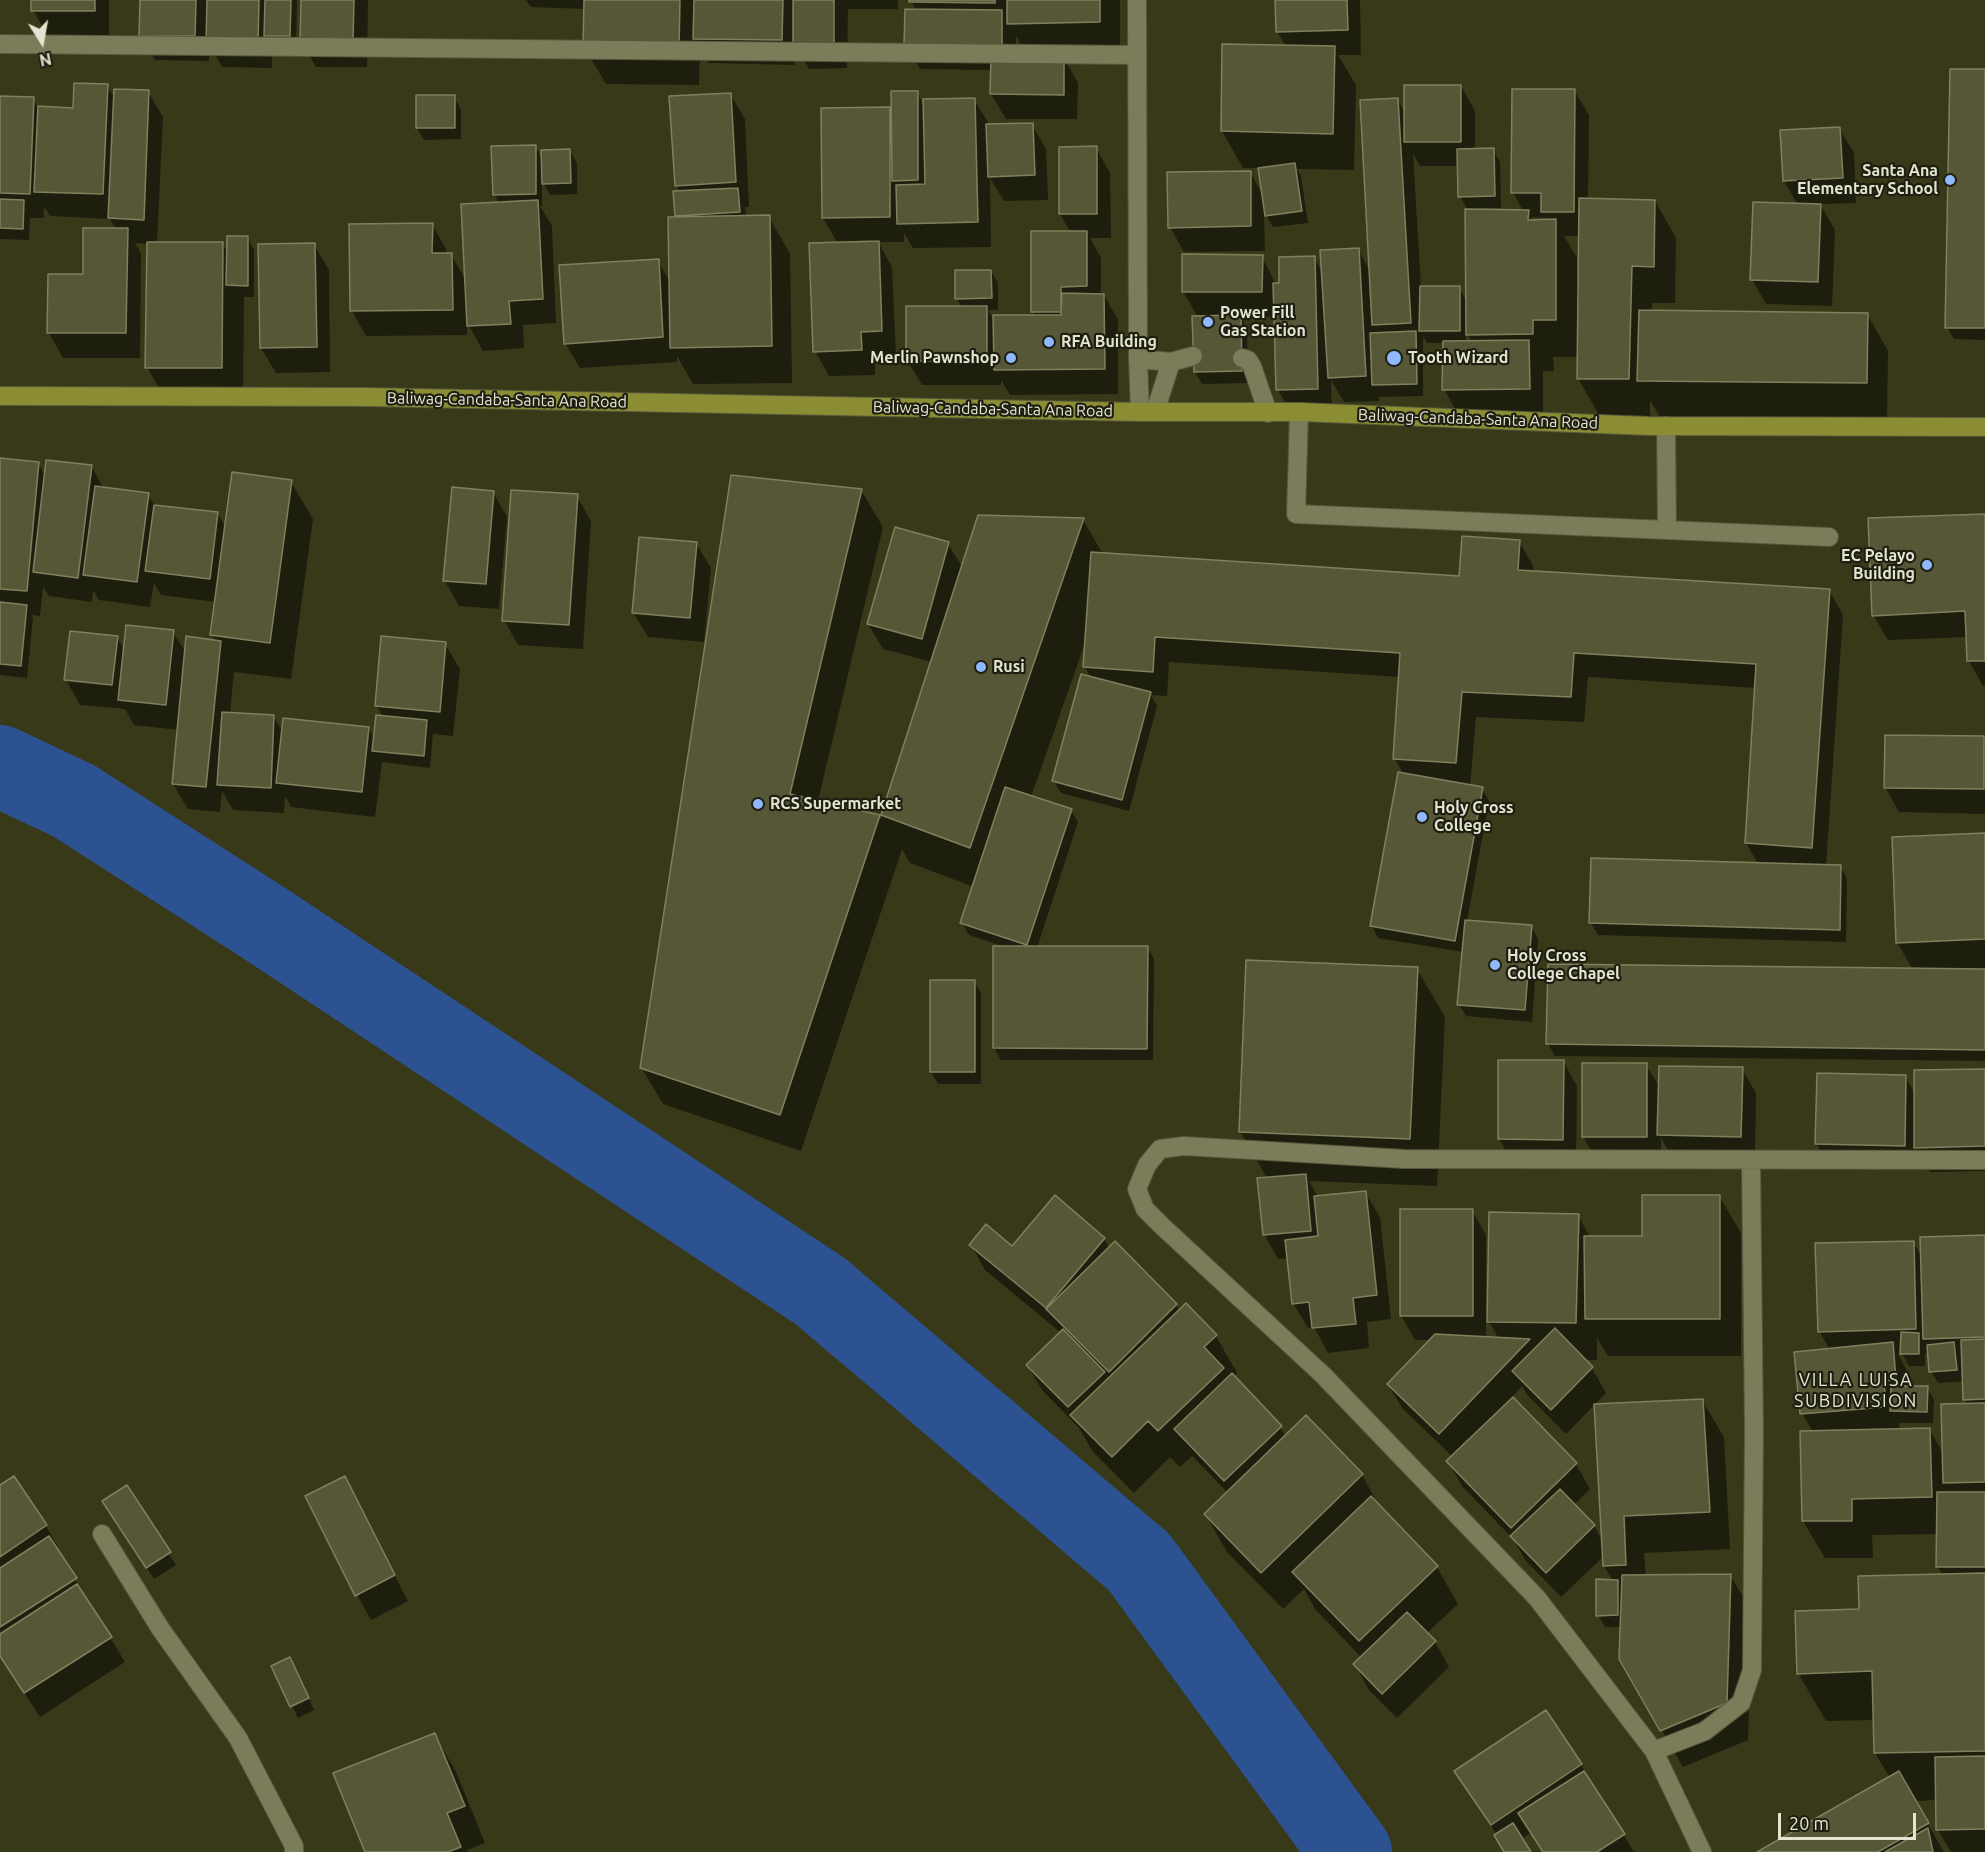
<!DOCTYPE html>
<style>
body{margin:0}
#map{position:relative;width:1985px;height:1852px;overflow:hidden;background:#383919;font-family:Ubuntu,sans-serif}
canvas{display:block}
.north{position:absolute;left:12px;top:12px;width:60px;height:60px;-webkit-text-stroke:4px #1f1f11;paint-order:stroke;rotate:169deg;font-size:16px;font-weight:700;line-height:24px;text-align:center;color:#e3e4d1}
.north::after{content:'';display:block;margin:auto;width:21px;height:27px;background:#e3e4d1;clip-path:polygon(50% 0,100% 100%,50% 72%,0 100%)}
.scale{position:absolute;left:1778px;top:1813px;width:138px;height:27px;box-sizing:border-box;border:3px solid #e3e4d1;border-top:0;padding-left:8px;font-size:18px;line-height:21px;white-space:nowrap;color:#e3e4d1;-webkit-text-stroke:4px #1f1f11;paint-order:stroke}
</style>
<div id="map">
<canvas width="1985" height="1852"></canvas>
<div class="north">N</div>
<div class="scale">20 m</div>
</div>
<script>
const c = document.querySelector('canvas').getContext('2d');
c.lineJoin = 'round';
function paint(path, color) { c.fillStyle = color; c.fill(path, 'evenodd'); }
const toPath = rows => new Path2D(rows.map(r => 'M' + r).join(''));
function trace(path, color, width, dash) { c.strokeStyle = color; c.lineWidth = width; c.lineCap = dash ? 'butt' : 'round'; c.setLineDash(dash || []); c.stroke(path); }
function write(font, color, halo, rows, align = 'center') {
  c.font = font + ' Ubuntu,sans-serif'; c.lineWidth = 4.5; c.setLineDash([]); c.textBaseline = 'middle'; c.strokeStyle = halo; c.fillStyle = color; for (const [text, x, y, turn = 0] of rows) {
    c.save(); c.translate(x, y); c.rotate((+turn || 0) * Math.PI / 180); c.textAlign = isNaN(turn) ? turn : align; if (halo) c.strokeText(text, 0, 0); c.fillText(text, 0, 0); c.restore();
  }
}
const shadow = toPath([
 [33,0,109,0,109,35,47,35,33,10],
 [141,0,297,0,296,48,272,48,272,68,222,67,209,44,209,61,155,60,141,35],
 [302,0,368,0,367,67,316,67,302,42],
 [526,0,898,0,898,9,848,9,847,68,809,69,796,46,795,65,709,63,700,47,699,85,606,84,584,47,585,9,531,7],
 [911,0,1120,0,1120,59,1065,60,1078,83,1077,119,1006,119,991,94,992,70,920,69,905,44,916,11],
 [1016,36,1028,58,1016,58],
 [1277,0,1360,0,1361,55,1338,55,1356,85,1354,170,1297,169,1301,176,1308,223,1273,227,1264,212,1265,251,1184,252,1170,227,1250,172,1263,195,1259,168,1243,168,1222,131,1224,46,1286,47,1277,31],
 [1985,71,1985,340,1954,339,1947,327],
 [107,86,115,98,148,92,163,117,157,243,222,244,228,253,248,238,254,250,254,297,244,297,243,405,168,404,147,367,149,244,135,243,141,254,140,358,63,358,49,333,116,229,110,219,50,216,44,206,44,218,30,218,29,240,0,239,0,97,33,99,38,108,74,110],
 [1461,86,1475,111,1475,150,1493,150,1500,162,1501,208,1480,208,1480,211,1523,211,1513,192,1574,90,1589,115,1588,200,1655,201,1676,238,1675,303,1652,303,1652,312,1867,314,1888,351,1887,420,1660,417,1650,400,1650,416,1599,415,1578,378,1578,357,1553,357,1554,371,1543,371,1543,414,1458,414,1444,389,1444,343,1427,343,1423,336,1423,396,1379,397,1379,401,1344,402,1331,380,1332,414,1292,415,1278,390,1275,317,1241,317,1247,329,1248,383,1202,384,1195,372,1198,317,1183,292,1183,256,1262,257,1276,284,1281,284,1314,257,1323,274,1358,249,1370,271,1397,99,1406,114],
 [1413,154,1420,166,1459,166,1460,196,1468,211,1467,302,1459,288,1421,287],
 [1531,217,1546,218,1548,221,1534,221],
 [1564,236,1580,236,1580,276,1577,276,1577,258],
 [1466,332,1472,342,1466,342],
 [917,93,925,107,974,99,989,124,1032,125,1046,149,1048,200,1004,201,990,178,991,247,913,248,904,233,904,242,878,242,892,267,896,356,875,357,875,375,829,376,815,351,838,244,823,218,889,108,893,115],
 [730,94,745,119,749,207,745,207,746,217,769,217,790,254,792,383,693,384,677,356,677,362,580,368,565,343,658,261,670,282,680,192,676,185],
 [454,97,461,109,461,139,424,140,417,128],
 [1839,128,1854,153,1856,203,1820,204,1835,230,1832,306,1766,304,1752,279,1798,205,1784,181],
 [535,147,543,160,570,151,577,163,577,194,550,195,542,181,542,206,540,206,552,226,556,323,523,325,524,348,483,351,467,322,467,335,366,336,352,311,351,226,432,224,446,249,446,254,451,254,466,281,499,203,494,194],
 [1096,148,1110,173,1111,238,1090,238,1101,258,1101,295,1104,295,1118,320,1118,394,1010,395,1001,380,1001,385,922,385,907,360,962,307,956,298,991,271,998,283,998,310,988,310,995,322,1036,317,1033,311,1071,233,1060,214],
 [314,245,329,270,330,372,276,373,261,348,260,246],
 [0,460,38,463,46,477,91,466,104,489,148,495,155,506,218,514,226,528,291,482,313,519,291,679,234,672,230,714,273,716,283,732,369,729,375,740,383,717,377,706,445,644,460,669,453,736,433,734,430,768,382,762,375,817,291,807,285,796,284,813,233,810,222,791,220,812,188,809,173,784,179,730,134,725,125,709,80,705,66,680,117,637,125,651,173,632,186,653,215,641,212,635,216,602,161,595,154,583,150,607,99,600,93,590,92,602,49,596,43,587,40,616,31,615,33,618,27,678,0,675],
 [861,490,883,527,818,801,879,816,881,819,932,662,883,649,868,624,948,544,963,568,1083,520,1103,554,1460,577,1519,541,1533,566,1533,572,1829,590,1843,615,1826,866,1840,866,1847,879,1846,942,1598,935,1591,923,1758,864,1746,843,1756,688,1588,677,1584,722,1476,717,1470,787,1482,789,1489,801,1467,921,1531,926,1538,939,1532,1022,1466,1016,1459,1004,1463,952,1378,938,1371,925,1404,775,1395,759,1400,677,1169,662,1167,696,1151,695,1157,706,1129,811,1061,793,1054,781,1091,678,1084,666,1085,643,1031,797,1071,810,1078,822,1037,948,1147,947,1154,959,1153,1060,1001,1060,994,1048,994,948,1006,947,969,935,962,923,974,887,910,863,902,849,801,1151,663,1104,641,1067],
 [493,492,507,517,499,609,459,606,445,581],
 [577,496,591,521,583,649,518,645,504,620],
 [1985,515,1985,686,1983,686,1969,661,1968,637,1888,640,1873,615],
 [696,543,711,568,704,642,648,637,633,612],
 [1983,738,1985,741,1985,814,1899,812,1885,787],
 [1985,836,1985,1061,1555,1056,1548,1044,1913,970,1897,942],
 [1417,969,1445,1017,1437,1186,1309,1181,1318,1197,1365,1192,1380,1217,1391,1319,1367,1322,1369,1348,1328,1353,1314,1327,1308,1328,1293,1303,1289,1258,1278,1259,1264,1234,1267,1178,1240,1131],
 [974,981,981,993,981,1084,938,1084,931,1072],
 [1500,1061,1563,1061,1577,1086,1576,1165,1514,1164,1499,1139],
 [1646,1065,1660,1088,1742,1069,1756,1093,1755,1162,1673,1159,1661,1138,1661,1161,1598,1162,1583,1137],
 [1985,1071,1985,1171,1930,1172,1919,1152,1918,1170,1831,1168,1816,1143,1905,1076,1915,1094],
 [1719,1196,1741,1233,1741,1356,1608,1356,1597,1338,1597,1360,1584,1360,1592,1368,1606,1393,1566,1434,1528,1396,1522,1386,1512,1397,1576,1464,1590,1489,1574,1505,1594,1526,1603,1541,1702,1400,1724,1437,1730,1549,1644,1553,1646,1576,1730,1575,1752,1612,1748,1740,1683,1767,1621,1659,1622,1627,1605,1627,1598,1615,1613,1581,1604,1566,1604,1556,1561,1597,1526,1561,1513,1539,1462,1486,1448,1461,1453,1457,1403,1409,1388,1385,1431,1340,1415,1340,1401,1315,1472,1210,1486,1235,1486,1312,1489,1312,1578,1215,1590,1237,1644,1238],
 [1486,1317,1499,1339,1486,1338],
 [1985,1236,1985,1852,1951,1852,1938,1830,1937,1800,1915,1801,1944,1852,1760,1852,1890,1778,1875,1753,1875,1720,1826,1721,1798,1673,1861,1611,1943,1576,1938,1567,1938,1534,1872,1535,1873,1558,1825,1558,1803,1521,1813,1432,1802,1413,1830,1350,1819,1331,1913,1242,1922,1257],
 [1925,1353,1929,1353,1931,1371,1938,1383,1964,1381,1965,1400,1968,1405,1944,1455,1930,1430,1900,1430,1899,1423,1933,1423,1934,1400,1927,1388,1908,1388,1906,1369,1898,1354,1902,1354,1909,1366,1925,1366],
 [1104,1239,1109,1248,1115,1243,1176,1305,1180,1311,1186,1305,1216,1336,1237,1373,1233,1377,1280,1427,1286,1437,1306,1418,1362,1475,1381,1509,1437,1567,1458,1604,1426,1634,1435,1642,1449,1667,1397,1718,1369,1690,1355,1665,1362,1658,1315,1609,1304,1589,1283,1609,1227,1552,1206,1515,1228,1493,1192,1456,1180,1467,1170,1457,1134,1493,1093,1452,1079,1428,1042,1390,1028,1366,1061,1333,985,1270,971,1245,1012,1248],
 [14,1478,46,1526,60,1551,58,1552,125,1662,40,1717,0,1655,0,1487],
 [344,1478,408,1601,371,1620,357,1595],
 [126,1487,176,1565,154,1579,111,1513],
 [296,1671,314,1710,298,1718,292,1706],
 [1546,1712,1581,1765,1634,1852,1543,1852,1531,1833,1521,1839,1529,1852,1505,1852,1497,1835,1456,1772],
 [435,1735,456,1772,485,1843,467,1850,468,1852,366,1852]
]);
const river = toPath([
 [0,766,74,801,264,923,820,1291,1139,1562,1351,1852]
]);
const building = toPath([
 [31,0,95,0,95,11,31,11,31,0],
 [140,0,196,0,195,36,139,36,140,0],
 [207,0,259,0,258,43,206,43,207,0],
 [265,0,291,0,290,36,264,36,265,0],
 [301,0,354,0,353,42,300,42,301,0],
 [584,0,680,0,679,48,583,47,584,0],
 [694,0,783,0,782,40,693,39,694,0],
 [793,0,834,0,834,44,793,44,793,0],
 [909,0,995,0,995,3,909,2,909,0],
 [1007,0,1100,0,1100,22,1007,24,1007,0],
 [1275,0,1347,0,1348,30,1276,32,1275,0],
 [905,9,1002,10,1002,45,904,44,905,9],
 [1222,44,1335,46,1333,134,1221,131,1222,44],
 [991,56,1064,56,1064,95,990,94,991,56],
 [1950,69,1985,69,1985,328,1945,328,1950,69],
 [74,83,108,84,103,194,34,192,38,106,73,108,74,83],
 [1404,85,1461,85,1461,142,1404,142,1404,85],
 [114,89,149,90,144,220,108,218,114,89],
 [1512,89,1575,89,1574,212,1541,212,1541,193,1511,193,1512,89],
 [891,91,918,91,918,180,892,181,891,91],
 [731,93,736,182,675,186,669,96,731,93],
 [416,95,455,95,455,128,416,128,416,95],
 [0,96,34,97,30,194,0,193,0,96],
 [975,98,978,222,897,224,896,185,925,184,923,99,975,98],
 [1398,98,1411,323,1372,325,1360,100,1398,98],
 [890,107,890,217,822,218,821,108,890,107],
 [1033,123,1035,175,988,177,986,124,1033,123],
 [1840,127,1843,178,1783,181,1780,130,1840,127],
 [536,145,536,194,493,195,491,146,536,145],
 [1097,146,1097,214,1059,214,1059,147,1097,146],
 [1494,148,1495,196,1458,197,1457,149,1494,148],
 [570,149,571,183,542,184,541,150,570,149],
 [1295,163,1302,211,1265,216,1258,168,1295,163],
 [1251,171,1251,226,1168,228,1167,172,1251,171],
 [738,188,740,212,675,216,673,191,738,188],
 [1579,198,1655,200,1654,267,1632,266,1629,379,1577,379,1579,198],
 [0,199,24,200,23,229,0,228,0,199],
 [538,200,543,299,509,301,511,324,467,326,461,204,538,200],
 [1753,202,1821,204,1818,282,1750,280,1753,202],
 [1465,209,1529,210,1528,220,1556,219,1556,320,1533,320,1533,334,1466,335,1465,209],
 [770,215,772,346,670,348,668,217,770,215],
 [433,223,432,253,452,253,453,310,350,311,349,224,433,223],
 [83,228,128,228,126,333,47,333,48,274,83,274,83,228],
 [1031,231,1087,231,1087,286,1061,287,1061,312,1031,312,1031,231],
 [227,236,248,236,248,286,226,285,227,236],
 [879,241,882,331,861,332,862,350,813,352,809,243,879,241],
 [147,242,223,242,222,368,145,368,147,242],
 [315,243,317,347,260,348,258,244,315,243],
 [1359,248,1366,376,1328,378,1320,250,1359,248],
 [1182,254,1263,255,1262,292,1182,292,1182,254],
 [1315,256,1318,389,1276,390,1273,283,1279,283,1279,257,1315,256],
 [659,259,663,337,564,344,559,265,659,259],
 [955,270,991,270,992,298,955,299,955,270],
 [1420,286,1460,286,1460,331,1419,331,1420,286],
 [1062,293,1104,294,1105,369,994,370,993,315,1061,315,1062,293],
 [906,306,987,306,987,361,906,361,906,306],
 [1639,310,1868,313,1867,383,1637,381,1639,310],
 [1241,315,1242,371,1194,372,1192,316,1241,315],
 [1416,331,1417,384,1372,385,1370,333,1416,331],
 [1529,340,1530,389,1442,390,1443,341,1529,340],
 [0,458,39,462,27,591,0,589,0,458],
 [46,460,92,465,78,578,33,572,46,460],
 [232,472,292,480,270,643,210,635,232,472],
 [731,475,862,489,790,794,880,815,780,1115,640,1068,731,475],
 [95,486,149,493,137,582,83,575,95,486],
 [452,487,494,491,486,584,443,581,452,487],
 [511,490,578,494,569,625,502,621,511,490],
 [154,505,218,512,210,579,145,571,154,505],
 [1985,514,1985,661,1967,661,1965,611,1872,616,1868,518,1985,514],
 [978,515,1084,518,970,848,881,815,978,515],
 [895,527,949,542,922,639,867,624,895,527],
 [1462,536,1520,540,1518,570,1830,589,1812,848,1745,843,1756,664,1574,653,1571,697,1462,692,1456,763,1393,759,1400,653,1155,637,1153,672,1083,667,1091,552,1459,576,1462,536],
 [639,537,697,542,690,618,632,613,639,537],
 [0,602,27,605,21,666,0,664,0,602],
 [126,625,174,630,166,705,118,700,126,625],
 [70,631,118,636,112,685,64,680,70,631],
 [186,636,221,641,206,787,172,784,186,636],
 [381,636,446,642,440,712,375,706,381,636],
 [1081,674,1151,692,1122,800,1052,781,1081,674],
 [222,712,274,715,271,788,217,785,222,712],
 [376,715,427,720,424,756,372,751,376,715],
 [283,718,369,727,362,792,276,783,283,718],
 [1885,735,1984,736,1984,789,1884,788,1885,735],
 [1398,772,1483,787,1455,941,1370,926,1398,772],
 [1005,787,1072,809,1027,945,960,923,1005,787],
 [1985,833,1985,939,1896,943,1892,837,1985,833],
 [1591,858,1841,865,1840,930,1589,923,1591,858],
 [1465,920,1532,925,1525,1010,1457,1005,1465,920],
 [993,946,1148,946,1147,1049,993,1048,993,946],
 [1246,960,1418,967,1410,1139,1239,1132,1246,960],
 [1548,964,1985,969,1985,1050,1546,1044,1548,964],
 [930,980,975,980,975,1072,930,1072,930,980],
 [1498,1060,1564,1060,1563,1140,1498,1139,1498,1060],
 [1582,1063,1647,1063,1647,1137,1582,1137,1582,1063],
 [1659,1066,1743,1067,1741,1137,1657,1135,1659,1066],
 [1985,1069,1985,1146,1914,1148,1914,1070,1985,1069],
 [1817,1073,1906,1075,1905,1146,1815,1144,1817,1073],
 [1306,1174,1311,1231,1263,1235,1257,1178,1306,1174],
 [1366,1191,1377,1295,1353,1298,1356,1324,1312,1328,1309,1302,1292,1304,1285,1240,1318,1236,1314,1196,1366,1191],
 [1055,1195,1105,1238,1046,1308,969,1245,986,1224,1012,1246,1055,1195],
 [1642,1195,1720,1195,1720,1319,1585,1319,1584,1236,1642,1236,1642,1195],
 [1400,1209,1473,1209,1473,1316,1400,1316,1400,1209],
 [1489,1212,1579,1214,1576,1323,1487,1322,1489,1212],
 [1985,1235,1985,1337,1923,1339,1920,1237,1985,1235],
 [1115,1241,1177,1304,1109,1372,1046,1309,1115,1241],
 [1914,1241,1916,1329,1818,1332,1815,1243,1914,1241],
 [1186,1303,1217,1335,1204,1347,1224,1368,1158,1431,1148,1421,1112,1457,1070,1415,1186,1303],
 [1555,1328,1593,1367,1551,1410,1512,1371,1555,1328],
 [1063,1329,1105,1372,1068,1407,1026,1365,1063,1329],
 [1901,1332,1919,1333,1919,1354,1900,1354,1901,1332],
 [1435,1334,1530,1339,1439,1434,1387,1384,1435,1334],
 [1985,1339,1985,1399,1963,1400,1961,1340,1985,1339],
 [1893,1342,1896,1380,1884,1381,1886,1407,1800,1414,1794,1352,1893,1342],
 [1954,1342,1957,1370,1929,1372,1927,1345,1954,1342],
 [1232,1373,1282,1426,1224,1481,1174,1429,1232,1373],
 [1891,1386,1928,1386,1927,1412,1890,1411,1891,1386],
 [1513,1397,1577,1463,1511,1528,1446,1461,1513,1397],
 [1703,1399,1710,1512,1624,1516,1626,1565,1603,1566,1594,1404,1703,1399],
 [1985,1403,1985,1482,1943,1483,1941,1404,1985,1403],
 [1306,1415,1363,1474,1261,1573,1204,1514,1306,1415],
 [1930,1428,1932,1497,1852,1499,1852,1521,1802,1521,1800,1431,1930,1428],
 [14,1476,47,1525,0,1557,0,1485,14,1476],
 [345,1476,395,1575,355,1596,305,1496,345,1476],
 [127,1485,171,1552,146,1568,102,1501,127,1485],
 [1560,1489,1595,1525,1546,1573,1510,1536,1560,1489],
 [1937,1492,1985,1492,1985,1567,1936,1567,1937,1492],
 [1371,1496,1438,1566,1359,1641,1292,1572,1371,1496],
 [49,1536,77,1578,0,1627,0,1568,49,1536],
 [1985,1573,1985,1751,1874,1753,1872,1671,1797,1674,1795,1611,1859,1609,1858,1576,1985,1573],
 [1731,1574,1727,1703,1660,1731,1619,1659,1622,1575,1731,1574],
 [1596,1579,1618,1580,1618,1615,1596,1616,1596,1579],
 [77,1584,112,1637,24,1693,0,1656,0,1634,77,1584],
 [1407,1612,1436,1641,1382,1694,1353,1664,1407,1612],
 [290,1657,309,1698,290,1707,271,1666,290,1657],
 [1546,1710,1582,1764,1491,1825,1454,1771,1546,1710],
 [435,1733,465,1806,447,1813,461,1847,448,1852,365,1852,333,1773,435,1733],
 [1985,1756,1985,1829,1936,1830,1935,1757,1985,1756],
 [1584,1771,1625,1834,1597,1852,1543,1852,1518,1813,1584,1771],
 [1899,1771,1929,1823,1878,1852,1757,1852,1899,1771],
 [1513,1823,1531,1852,1504,1852,1494,1835,1513,1823],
 [1928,1828,1933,1852,1885,1852,1928,1828]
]);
const lane = toPath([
 [1242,358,1248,360,1252,366,1268,413],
 [1138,359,1171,362],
 [1155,412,1171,362,1193,356],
 [1299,412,1296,514,1829,537],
 [1666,426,1667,530]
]);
const street = toPath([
 [1137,0,1138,359,1140,412],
 [0,44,1136,55],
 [102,1534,160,1628,238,1738,294,1846,294,1852],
 [1654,1751,1705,1731,1741,1703,1752,1670,1754,1431,1751,1161],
 [1702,1852,1654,1751,1537,1598,1323,1375,1162,1226,1145,1209,1137,1189,1147,1165,1160,1149,1184,1146,1404,1159,1985,1160]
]);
const primary = toPath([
 [0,396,366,397,1140,412,1299,412,1648,426,1985,427]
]);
const markers = [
 [1950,180,6,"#8fb8fd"],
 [1208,322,6,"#8fb8fd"],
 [1049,342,6,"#8fb8fd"],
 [1011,358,6,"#8fb8fd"],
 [1394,358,8,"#8fb8fd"],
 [1927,565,6,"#8fb8fd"],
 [981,667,6,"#8fb8fd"],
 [758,804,6,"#8fb8fd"],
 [1422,817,6,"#8fb8fd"],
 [1495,965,6,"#8fb8fd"]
];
const poiNames = [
 ["Santa Ana",1938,171,"right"],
 ["Elementary School",1938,189,"right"],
 ["Power Fill",1220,313],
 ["Gas Station",1220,331],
 ["RFA Building",1061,342],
 ["Merlin Pawnshop",999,358,"right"],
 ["Tooth Wizard",1408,358],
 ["EC Pelayo",1915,556,"right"],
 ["Building",1915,574,"right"],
 ["Rusi",993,667],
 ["RCS Supermarket",770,804],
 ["Holy Cross",1434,808],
 ["College",1434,826],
 ["Holy Cross",1507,956],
 ["College Chapel",1507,974]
];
const streetNames = [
 ["Baliwag-Candaba-Santa Ana Road",507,400,1],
 ["Baliwag-Candaba-Santa Ana Road",993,409,1],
 ["Baliwag-Candaba-Santa Ana Road",1478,419,2]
];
const neighbourhoodNames = [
 ["VILLA LUISA",1856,1380],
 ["SUBDIVISION",1856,1401]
];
paint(shadow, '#0007');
trace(river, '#2c5292', 82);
paint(building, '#565736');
trace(building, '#7f815e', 1.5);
trace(lane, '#57573b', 20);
trace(street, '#57573b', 20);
trace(primary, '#57573b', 20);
trace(lane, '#7a7c5a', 18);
trace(street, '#7a7c5a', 18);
trace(primary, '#8b8d34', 18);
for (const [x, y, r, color] of markers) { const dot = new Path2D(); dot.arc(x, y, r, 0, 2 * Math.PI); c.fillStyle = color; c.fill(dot); trace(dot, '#1f1f11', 2); }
write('bold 16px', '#e3e4d1', '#1f1f11', poiNames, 'left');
write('16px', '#e3e4d1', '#1f1f11', streetNames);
c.letterSpacing = '1.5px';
write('18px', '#e3e4d1', '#1f1f11', neighbourhoodNames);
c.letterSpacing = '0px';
</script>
